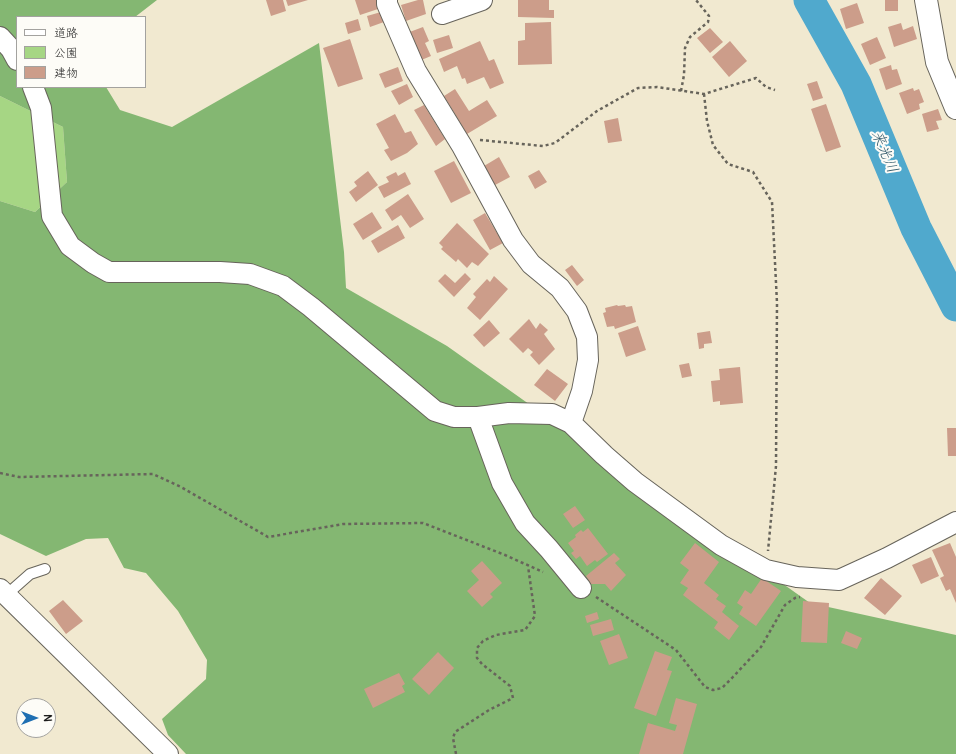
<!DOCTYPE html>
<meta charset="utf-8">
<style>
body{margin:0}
#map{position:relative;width:956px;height:754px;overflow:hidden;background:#f1e9d0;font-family:Pangolin,"Klee One",sans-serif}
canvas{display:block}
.legend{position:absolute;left:16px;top:16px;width:130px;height:72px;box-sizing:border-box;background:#fdfcf7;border:1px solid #a3a29f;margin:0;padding:5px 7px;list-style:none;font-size:12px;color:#1c1c1c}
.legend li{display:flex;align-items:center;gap:8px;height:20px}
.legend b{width:20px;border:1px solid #a3a29f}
.north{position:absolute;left:16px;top:698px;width:40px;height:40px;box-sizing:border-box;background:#fdfcf7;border:1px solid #a3a29f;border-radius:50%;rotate:90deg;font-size:11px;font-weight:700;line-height:16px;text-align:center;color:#1c1c1c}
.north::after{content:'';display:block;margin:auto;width:14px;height:18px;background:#1f6fb2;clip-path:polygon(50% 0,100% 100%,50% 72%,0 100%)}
</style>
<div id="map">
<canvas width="956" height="754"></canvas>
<ul class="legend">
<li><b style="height:5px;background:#fff"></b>道路</li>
<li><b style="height:11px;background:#a6d684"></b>公園</li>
<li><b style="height:11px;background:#cc9d8a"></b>建物</li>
</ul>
<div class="north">N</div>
</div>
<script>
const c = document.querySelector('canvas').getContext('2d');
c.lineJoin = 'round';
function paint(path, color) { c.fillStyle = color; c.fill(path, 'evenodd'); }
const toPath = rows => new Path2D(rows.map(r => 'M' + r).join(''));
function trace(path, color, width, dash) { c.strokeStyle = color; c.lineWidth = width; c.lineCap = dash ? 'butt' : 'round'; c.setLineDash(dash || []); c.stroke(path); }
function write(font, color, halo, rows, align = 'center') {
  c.font = font + ' Pangolin,"Klee One",sans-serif'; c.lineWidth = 4; c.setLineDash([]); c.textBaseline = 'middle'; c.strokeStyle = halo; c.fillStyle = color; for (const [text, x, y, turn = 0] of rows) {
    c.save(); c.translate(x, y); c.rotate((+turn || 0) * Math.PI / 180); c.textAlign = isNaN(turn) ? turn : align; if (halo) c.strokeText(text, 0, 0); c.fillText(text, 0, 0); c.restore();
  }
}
const green = toPath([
 [0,96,63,127,67,182,35,212,0,201]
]);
const forest = toPath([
 [0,0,157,0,135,17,17,17,17,87,106,87,120,110,172,127,319,43,344,252,346,288,447,346,810,603,956,635,956,754,186,754,168,735,162,719,206,679,207,660,178,611,146,573,124,568,108,538,86,539,46,556,0,534,0,201,35,212,67,182,63,127,0,96]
]);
const river = toPath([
 [809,0,856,84,916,228,956,306]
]);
const building = toPath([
 [266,0,283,0,286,11,271,16],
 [286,0,308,0,288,6],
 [355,0,379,0,381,8,360,15],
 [418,0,423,0,426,14,406,21,401,5],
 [518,0,549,0,549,10,554,10,554,18,518,17],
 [885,0,898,0,898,11,885,11],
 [857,3,864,23,846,29,840,9],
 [381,12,384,22,370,27,367,16],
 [358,19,361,30,348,34,345,23],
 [551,22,552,64,518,65,518,41,525,40,525,23],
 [901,23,903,30,913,26,917,39,894,47,888,27],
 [423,27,429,41,425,43,431,56,419,61,407,33],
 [710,28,723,42,710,53,697,38],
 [449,35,453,48,437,53,433,40],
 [877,37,886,58,870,65,861,44],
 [350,39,363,79,338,87,323,48],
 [480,41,489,61,494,59,504,83,490,89,484,77,467,84,465,78,462,79,457,66,444,72,439,59],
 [730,41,747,61,729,77,712,57],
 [891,65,892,70,897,69,902,84,886,90,879,69],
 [398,67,403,81,385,88,379,74],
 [817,81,823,98,813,101,807,84],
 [407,84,413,97,399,105,391,91],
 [913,88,914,91,919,89,924,102,919,104,920,109,907,114,899,93],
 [455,89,469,111,487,100,497,116,467,134,444,96],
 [826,104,841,147,826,152,811,109],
 [424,105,445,139,436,146,414,110],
 [938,109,942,120,936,121,939,129,927,132,922,114],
 [395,114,405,133,411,131,418,144,407,153,391,161,384,150,389,148,376,124],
 [618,118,622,141,608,143,604,121],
 [499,157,510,177,495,185,484,166],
 [454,161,471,193,451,203,434,171],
 [539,170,547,182,535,189,528,176],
 [368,171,378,185,356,202,349,192,357,186,354,182],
 [396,172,398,176,405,172,411,184,384,198,378,187,389,182,386,177],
 [408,194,424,219,410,228,401,215,392,221,385,210],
 [372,212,382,228,363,240,353,224],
 [485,213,503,243,490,250,473,220],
 [457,223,489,254,478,266,472,262,467,268,458,259,456,262,441,249,443,247,439,243],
 [398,225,405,238,378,253,371,241],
 [572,265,584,280,577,286,565,270],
 [465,273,471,279,454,297,438,281,445,274,455,283],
 [494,276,508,289,480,320,467,308,476,297,473,294,487,279,490,282],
 [617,305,618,306,625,305,626,307,632,306,636,322,615,329,614,326,607,327,603,313,606,312,605,308],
 [529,319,536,329,540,323,548,330,544,334,555,349,539,365,530,355,533,352,528,348,523,353,509,339],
 [489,320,500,333,484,347,473,335],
 [638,326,646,350,626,357,618,333],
 [710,331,712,343,704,344,704,348,699,349,697,333],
 [689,363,692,376,682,378,679,365],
 [740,367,743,403,720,405,720,401,713,402,711,381,720,380,719,369],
 [547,369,568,384,555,401,534,385],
 [947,428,956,428,956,456,948,456],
 [575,506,585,520,573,528,563,514],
 [588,528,608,554,597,562,595,560,587,566,580,556,576,559,571,553,574,551,568,543,576,537,575,535,581,530,583,532],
 [695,543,719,562,704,583,719,595,716,599,726,606,722,612,739,626,729,640,714,628,718,622,683,595,688,588,680,583,689,570,680,563],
 [950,543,956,557,956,603,950,589,946,591,940,578,944,576,932,550],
 [614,553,620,559,615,563,626,575,611,591,605,584,591,584,586,576],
 [931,557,939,576,921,584,912,565],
 [482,561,502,583,490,594,493,597,482,607,467,591,479,580,471,571],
 [762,578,781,591,756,626,739,614,743,607,737,603,745,590,751,594],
 [881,578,902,596,885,615,864,598],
 [63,600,83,621,66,634,49,611],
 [803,601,829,603,827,643,801,642],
 [597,612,599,619,587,623,585,616],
 [611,619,614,630,593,636,590,625],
 [846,631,862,638,857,649,841,643],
 [619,634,628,658,609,665,600,641],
 [655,651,672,657,667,670,672,671,656,716,634,708],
 [438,652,454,668,429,695,412,679],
 [399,673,405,684,402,686,405,692,373,708,364,689],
 [676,698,697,704,683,754,639,754,648,723,675,731,677,725,669,723]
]);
const path = toPath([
 [681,91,684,75,685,48,690,37,708,22,709,16,696,0],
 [704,94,707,121,713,145,728,164,753,172,772,202,777,303,776,466,768,551],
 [480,140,543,146,555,143,597,111,638,88,657,87,704,94,756,78,766,87,775,90],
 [0,473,19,477,153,474,181,487,268,537,343,524,423,523,505,555,543,572],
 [596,597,676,650,705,687,713,690,722,688,732,678,761,647,785,605,795,598,800,597],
 [456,754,453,738,455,732,489,710,513,698,510,686,482,664,477,658,477,648,483,641,496,635,525,630,535,616,528,566]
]);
const lane = toPath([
 [4,597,30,574,45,569]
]);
const street = toPath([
 [387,0,387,4,416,71,462,146,513,240,531,264,560,288,577,311,587,337,588,360,582,391,571,423],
 [442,14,482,0],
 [0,37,11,49,17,60],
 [33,87,41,108,52,216,70,246,93,263,109,272,220,272,250,274,283,286,311,307,435,411,454,417,478,417,509,413,552,414,571,423,604,455,635,482,721,545,766,570,797,577,839,580,887,558,956,522],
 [478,417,502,483,525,523,549,549,581,588],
 [0,589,168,754]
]);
const secondary = toPath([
 [926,0,937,62,956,108]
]);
const waterNames = [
 ["来光川",884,152,67]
];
paint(green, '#a6d684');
paint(forest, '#84b772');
trace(river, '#50a9cd', 31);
paint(building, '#cc9d8a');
trace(lane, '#67645b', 12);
trace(street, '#67645b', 22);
trace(secondary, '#67645b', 24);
trace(path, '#67645b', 2.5, [3, 3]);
trace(lane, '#fff', 10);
trace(street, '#fff', 20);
trace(secondary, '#fff', 22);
write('italic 15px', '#335b6c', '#fdfcf7', waterNames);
</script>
